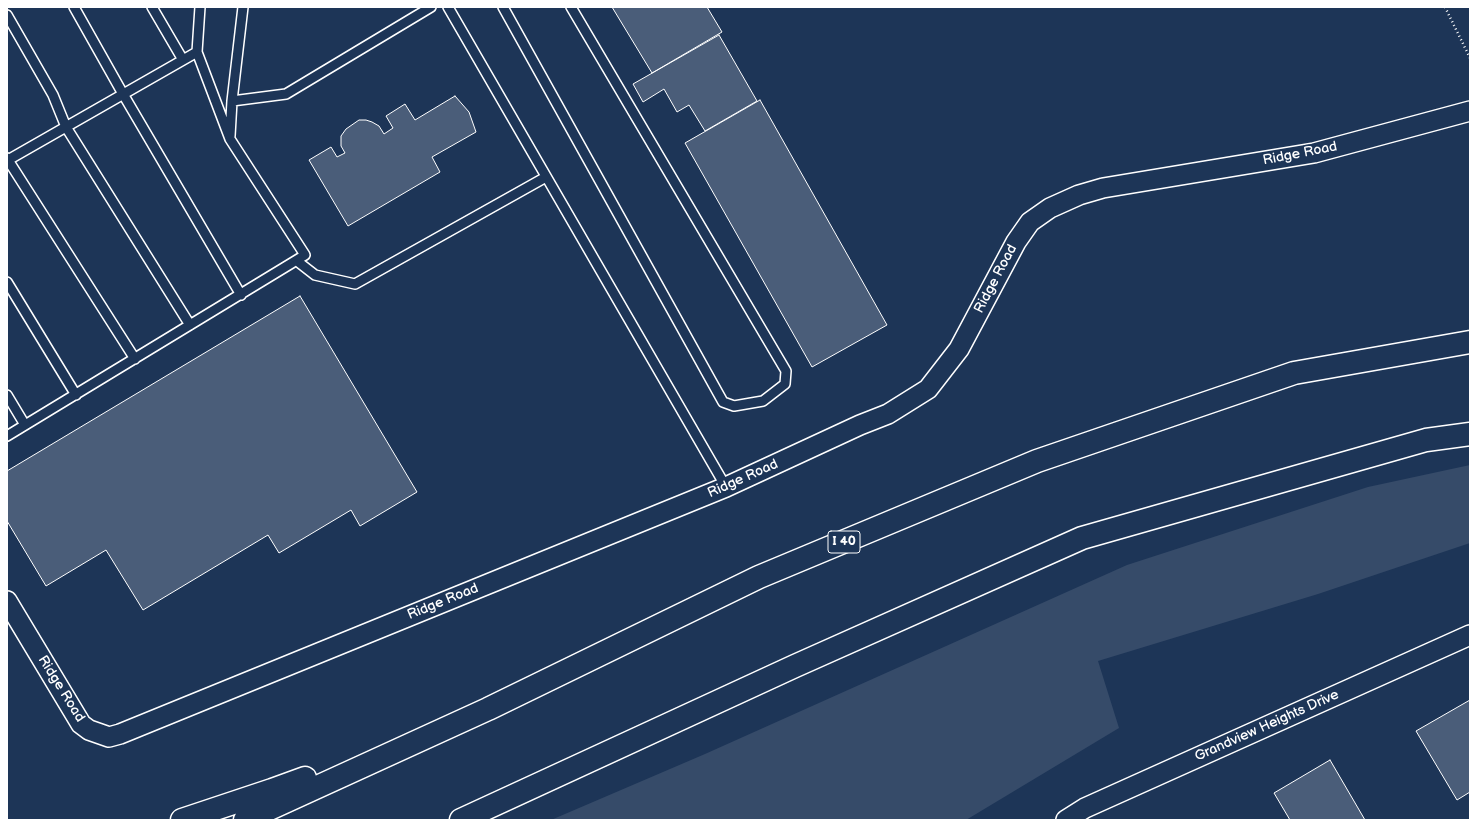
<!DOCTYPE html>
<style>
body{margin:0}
#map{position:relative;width:1477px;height:827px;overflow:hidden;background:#1d3557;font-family:"Balsamiq Sans",sans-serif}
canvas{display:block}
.frame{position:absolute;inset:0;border:8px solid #fff;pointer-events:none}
</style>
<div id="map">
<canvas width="1477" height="827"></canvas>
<div class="frame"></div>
</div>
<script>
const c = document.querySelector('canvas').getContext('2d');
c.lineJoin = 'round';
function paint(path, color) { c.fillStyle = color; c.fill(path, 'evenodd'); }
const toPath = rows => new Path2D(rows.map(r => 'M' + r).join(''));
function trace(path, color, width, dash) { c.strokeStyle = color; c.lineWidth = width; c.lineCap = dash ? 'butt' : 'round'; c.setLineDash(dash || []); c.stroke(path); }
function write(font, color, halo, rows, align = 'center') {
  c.font = font + ' "Balsamiq Sans",sans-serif'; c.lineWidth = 3; c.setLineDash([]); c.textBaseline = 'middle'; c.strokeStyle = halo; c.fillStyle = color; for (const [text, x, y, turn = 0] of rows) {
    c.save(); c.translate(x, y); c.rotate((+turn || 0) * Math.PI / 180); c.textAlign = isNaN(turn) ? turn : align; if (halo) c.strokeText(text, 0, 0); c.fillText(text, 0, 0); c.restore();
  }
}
const green = toPath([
 [1470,465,1470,543,1318,594,1098,661,1119,728,966,820,551,820,705,754,1127,565,1368,487]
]);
const building = toPath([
 [612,7,707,7,722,32,652,73,612,7],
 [719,35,757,101,705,131,689,105,677,112,664,89,643,102,633,84,719,35],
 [455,96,469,112,476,132,432,157,440,172,348,226,309,160,331,147,337,157,345,153,341,146,341,136,346,129,359,120,366,120,372,122,379,126,384,134,393,128,386,116,405,104,415,120,455,96],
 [760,100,887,325,812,367,685,143,760,100],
 [300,296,417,492,360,526,351,510,279,553,268,535,143,610,106,550,46,586,7,521,7,471,300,296],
 [1470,700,1470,792,1457,800,1416,731,1470,700],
 [1330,760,1365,820,1290,820,1274,793,1330,760]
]);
const path = toPath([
 [1445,7,1470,58]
]);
const service = toPath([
 [74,7,123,94,241,295],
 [152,7,183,60],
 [448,7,726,487],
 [503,7,723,402,734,406,763,401,785,384,786,371,571,7],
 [7,15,53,95,66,127,190,325],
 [232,101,286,94,431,7],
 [230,136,232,101,243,7],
 [7,158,8,160,197,52],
 [7,161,8,160,135,359],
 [297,261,315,275,355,284,546,177],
 [7,282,76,395],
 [7,395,25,425],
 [7,436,305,255,230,139,197,52,200,7]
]);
const minor = toPath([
 [7,601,81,724,89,730,109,737,120,734,726,487,860,425,888,414,928,389,959,349,1016,242,1030,222,1050,208,1079,195,1103,188,1314,153,1470,111],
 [1066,820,1085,808,1470,635]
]);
const motorway = toPath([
 [182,820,272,790,305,778],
 [245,820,488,709,759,577,1037,461,1294,373,1470,342],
 [461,820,795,666,1082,538,1426,440,1470,434]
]);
const shields = [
 [844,542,32]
];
const shieldNames = [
 ["I 40",844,542]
];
const streetNames = [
 ["Ridge Road",1300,154,-11],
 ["Ridge Road",996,279,-62],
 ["Ridge Road",743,479,-24],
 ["Ridge Road",443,602,-22],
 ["Ridge Road",61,689,58],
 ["Grandview Heights Drive",1267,726,-24]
];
paint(green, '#364b69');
paint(building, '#4a5d79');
trace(building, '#fff', 1);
trace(service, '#fff', 12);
trace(minor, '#fff', 22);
trace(motorway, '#fff', 25);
trace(path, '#fff', 2.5, [1, 3]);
trace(service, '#1d3557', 9);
trace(minor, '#1d3557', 19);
trace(motorway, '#1d3557', 22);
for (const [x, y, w] of shields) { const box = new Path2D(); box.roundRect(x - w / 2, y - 11, w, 22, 3); c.fillStyle = '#1d3557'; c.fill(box); trace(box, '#fff', 1); }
write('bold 13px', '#fff', null, shieldNames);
write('14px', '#fff', '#1d3557', streetNames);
</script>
